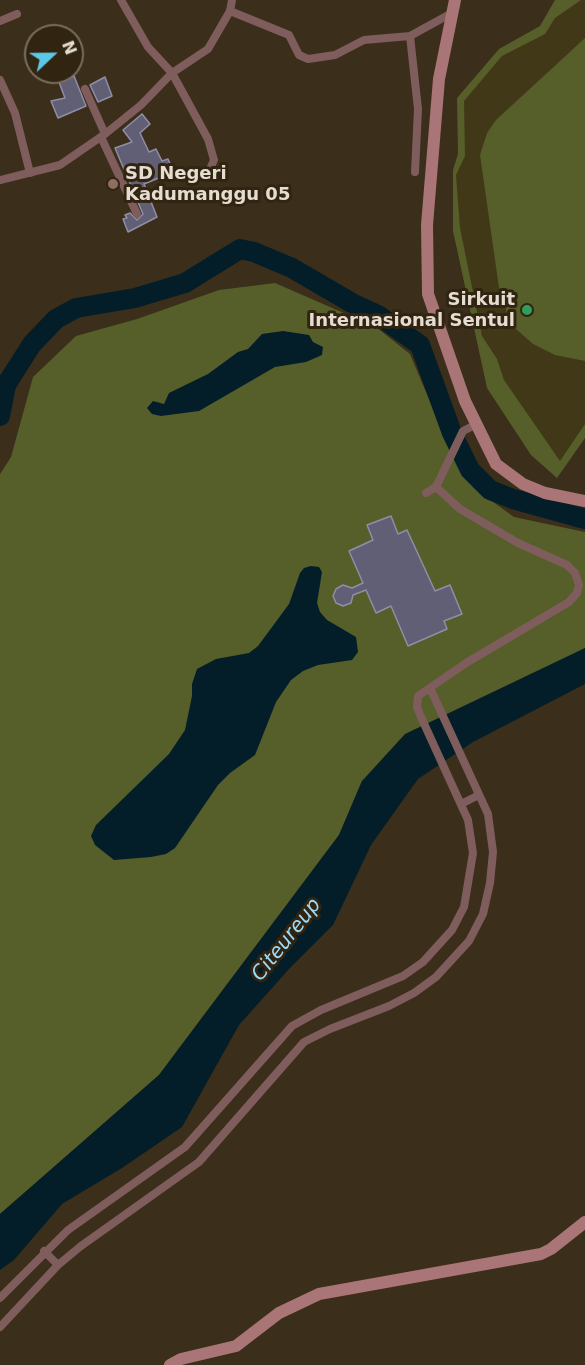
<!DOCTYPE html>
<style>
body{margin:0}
#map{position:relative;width:585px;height:1365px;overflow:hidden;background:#3b2e1a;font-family:"DejaVu Sans",sans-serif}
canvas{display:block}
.north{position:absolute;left:24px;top:24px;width:60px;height:60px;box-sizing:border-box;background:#312411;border:2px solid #796e5e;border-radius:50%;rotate:68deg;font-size:16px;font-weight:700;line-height:24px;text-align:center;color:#e6ddd2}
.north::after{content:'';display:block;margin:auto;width:21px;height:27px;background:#5bc8e7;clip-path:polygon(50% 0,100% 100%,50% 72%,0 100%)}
</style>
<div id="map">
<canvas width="585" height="1365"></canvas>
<div class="north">N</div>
</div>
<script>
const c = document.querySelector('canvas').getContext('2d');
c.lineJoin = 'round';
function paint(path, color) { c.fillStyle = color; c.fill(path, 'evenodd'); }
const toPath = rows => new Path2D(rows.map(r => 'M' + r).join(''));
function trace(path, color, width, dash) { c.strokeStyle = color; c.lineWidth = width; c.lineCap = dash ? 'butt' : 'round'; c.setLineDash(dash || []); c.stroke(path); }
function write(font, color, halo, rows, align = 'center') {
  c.font = font + ' "DejaVu Sans",sans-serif'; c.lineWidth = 6; c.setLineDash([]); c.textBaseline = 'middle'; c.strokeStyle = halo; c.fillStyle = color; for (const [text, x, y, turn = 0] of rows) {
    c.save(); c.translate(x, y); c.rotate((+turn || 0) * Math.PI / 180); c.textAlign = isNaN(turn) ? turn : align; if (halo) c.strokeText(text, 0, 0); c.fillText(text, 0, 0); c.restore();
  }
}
const green = toPath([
 [555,0,585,0,585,438,557,478,531,455,487,388,453,231,453,170,458,154,457,98,499,49,540,26],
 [275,283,376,327,410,354,455,461,474,488,514,517,585,532,585,648,362,781,339,835,159,1075,0,1214,0,474,11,457,33,377,76,336,137,319,219,290]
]);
const sand = toPath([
 [581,0,585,0,585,38,496,120,487,133,480,155,499,288,507,313,516,329,533,344,555,355,585,361,585,424,560,461,504,380,497,359,482,336,460,228,456,175,465,156,464,101,502,56,545,34,555,18]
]);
const water = toPath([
 [283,331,309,335,313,342,323,347,322,355,306,362,275,367,199,411,161,416,152,414,147,408,153,401,164,404,169,393,208,374,238,352,248,349,262,334],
 [311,566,319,567,322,572,317,603,320,612,327,620,356,637,358,652,352,660,318,665,303,671,291,680,276,702,255,755,230,773,218,785,175,848,166,854,151,857,114,860,95,845,91,836,96,825,169,754,185,730,192,696,192,684,197,669,216,659,249,653,258,646,289,604,300,573,304,568],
 [585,648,585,684,473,742,418,779,371,845,333,925,289,969,239,1025,182,1127,122,1168,62,1204,14,1260,0,1270,0,1214,159,1075,339,835,362,781,405,734]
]);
const river = toPath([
 [0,416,6,385,32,344,56,319,76,308,135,298,185,283,240,249,254,252,292,268,352,303,378,315,420,345,452,433,470,470,490,490,513,499,585,519]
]);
const building = toPath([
 [74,76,86,106,58,118,51,101,65,98,59,82,74,76],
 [105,77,112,96,98,102,90,85,105,77],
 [142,114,150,124,140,133,149,152,156,149,162,161,168,159,175,175,167,178,166,175,144,184,157,217,128,232,123,219,127,218,125,215,130,213,137,220,143,214,115,148,132,142,123,130,142,114],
 [391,516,398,534,407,530,435,591,450,585,462,614,444,621,447,629,408,646,391,606,376,613,366,590,353,595,351,603,343,606,336,603,333,596,336,589,343,585,352,588,363,583,349,551,373,540,367,525,391,516]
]);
const street = toPath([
 [121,0,148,47,172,73,208,139,214,160,210,169,196,177],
 [230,11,289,35,299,55,308,59,335,55,364,40,410,36,452,13],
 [0,21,17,14],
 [410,36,418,109,415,172],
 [0,80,15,113,30,173],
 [85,89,105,134],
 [101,137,137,214],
 [0,180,60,165,105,134,141,105,172,73,208,49,230,11,232,0],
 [426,493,436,487,463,431,475,425],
 [461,804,479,795],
 [44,1251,58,1265],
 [0,1298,68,1230,185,1147,292,1026,321,1010,403,976,423,962,452,930,464,907,473,853,468,820,421,717,417,707,418,696,466,663,569,602,577,593,579,585,575,573,567,565,518,543,460,509,436,487],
 [0,1327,58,1265,81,1246,199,1162,304,1042,330,1029,389,1006,414,993,436,977,469,941,483,914,490,883,493,852,488,814,430,688]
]);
const secondary = toPath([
 [455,0,439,79,427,225,428,294,465,401,496,464,523,484,545,493,585,501],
 [170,1365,181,1359,236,1346,279,1313,319,1294,541,1254,551,1249,585,1222]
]);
const markers = [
 [113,184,6,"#8d6e63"],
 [527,310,6,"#2e9e5b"]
];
const poiNames = [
 ["SD Negeri",125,174],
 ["Kadumanggu 05",125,195],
 ["Sirkuit",515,300,"right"],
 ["Internasional Sentul",515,321,"right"]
];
const waterNames = [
 ["Citeureup",287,940,-52]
];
paint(green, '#565e29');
paint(sand, '#403817');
paint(water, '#031e29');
trace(river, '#031e29', 20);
paint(building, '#615f76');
trace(building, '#908ea7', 1.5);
trace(street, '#7f5d5d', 8);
trace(secondary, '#aa7576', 12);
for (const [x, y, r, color] of markers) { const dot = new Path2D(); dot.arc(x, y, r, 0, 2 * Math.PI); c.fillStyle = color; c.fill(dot); trace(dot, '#312411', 2); }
write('bold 18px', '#e6ddd2', '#312411', poiNames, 'left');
write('italic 20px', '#9bdbfa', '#312411', waterNames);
</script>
